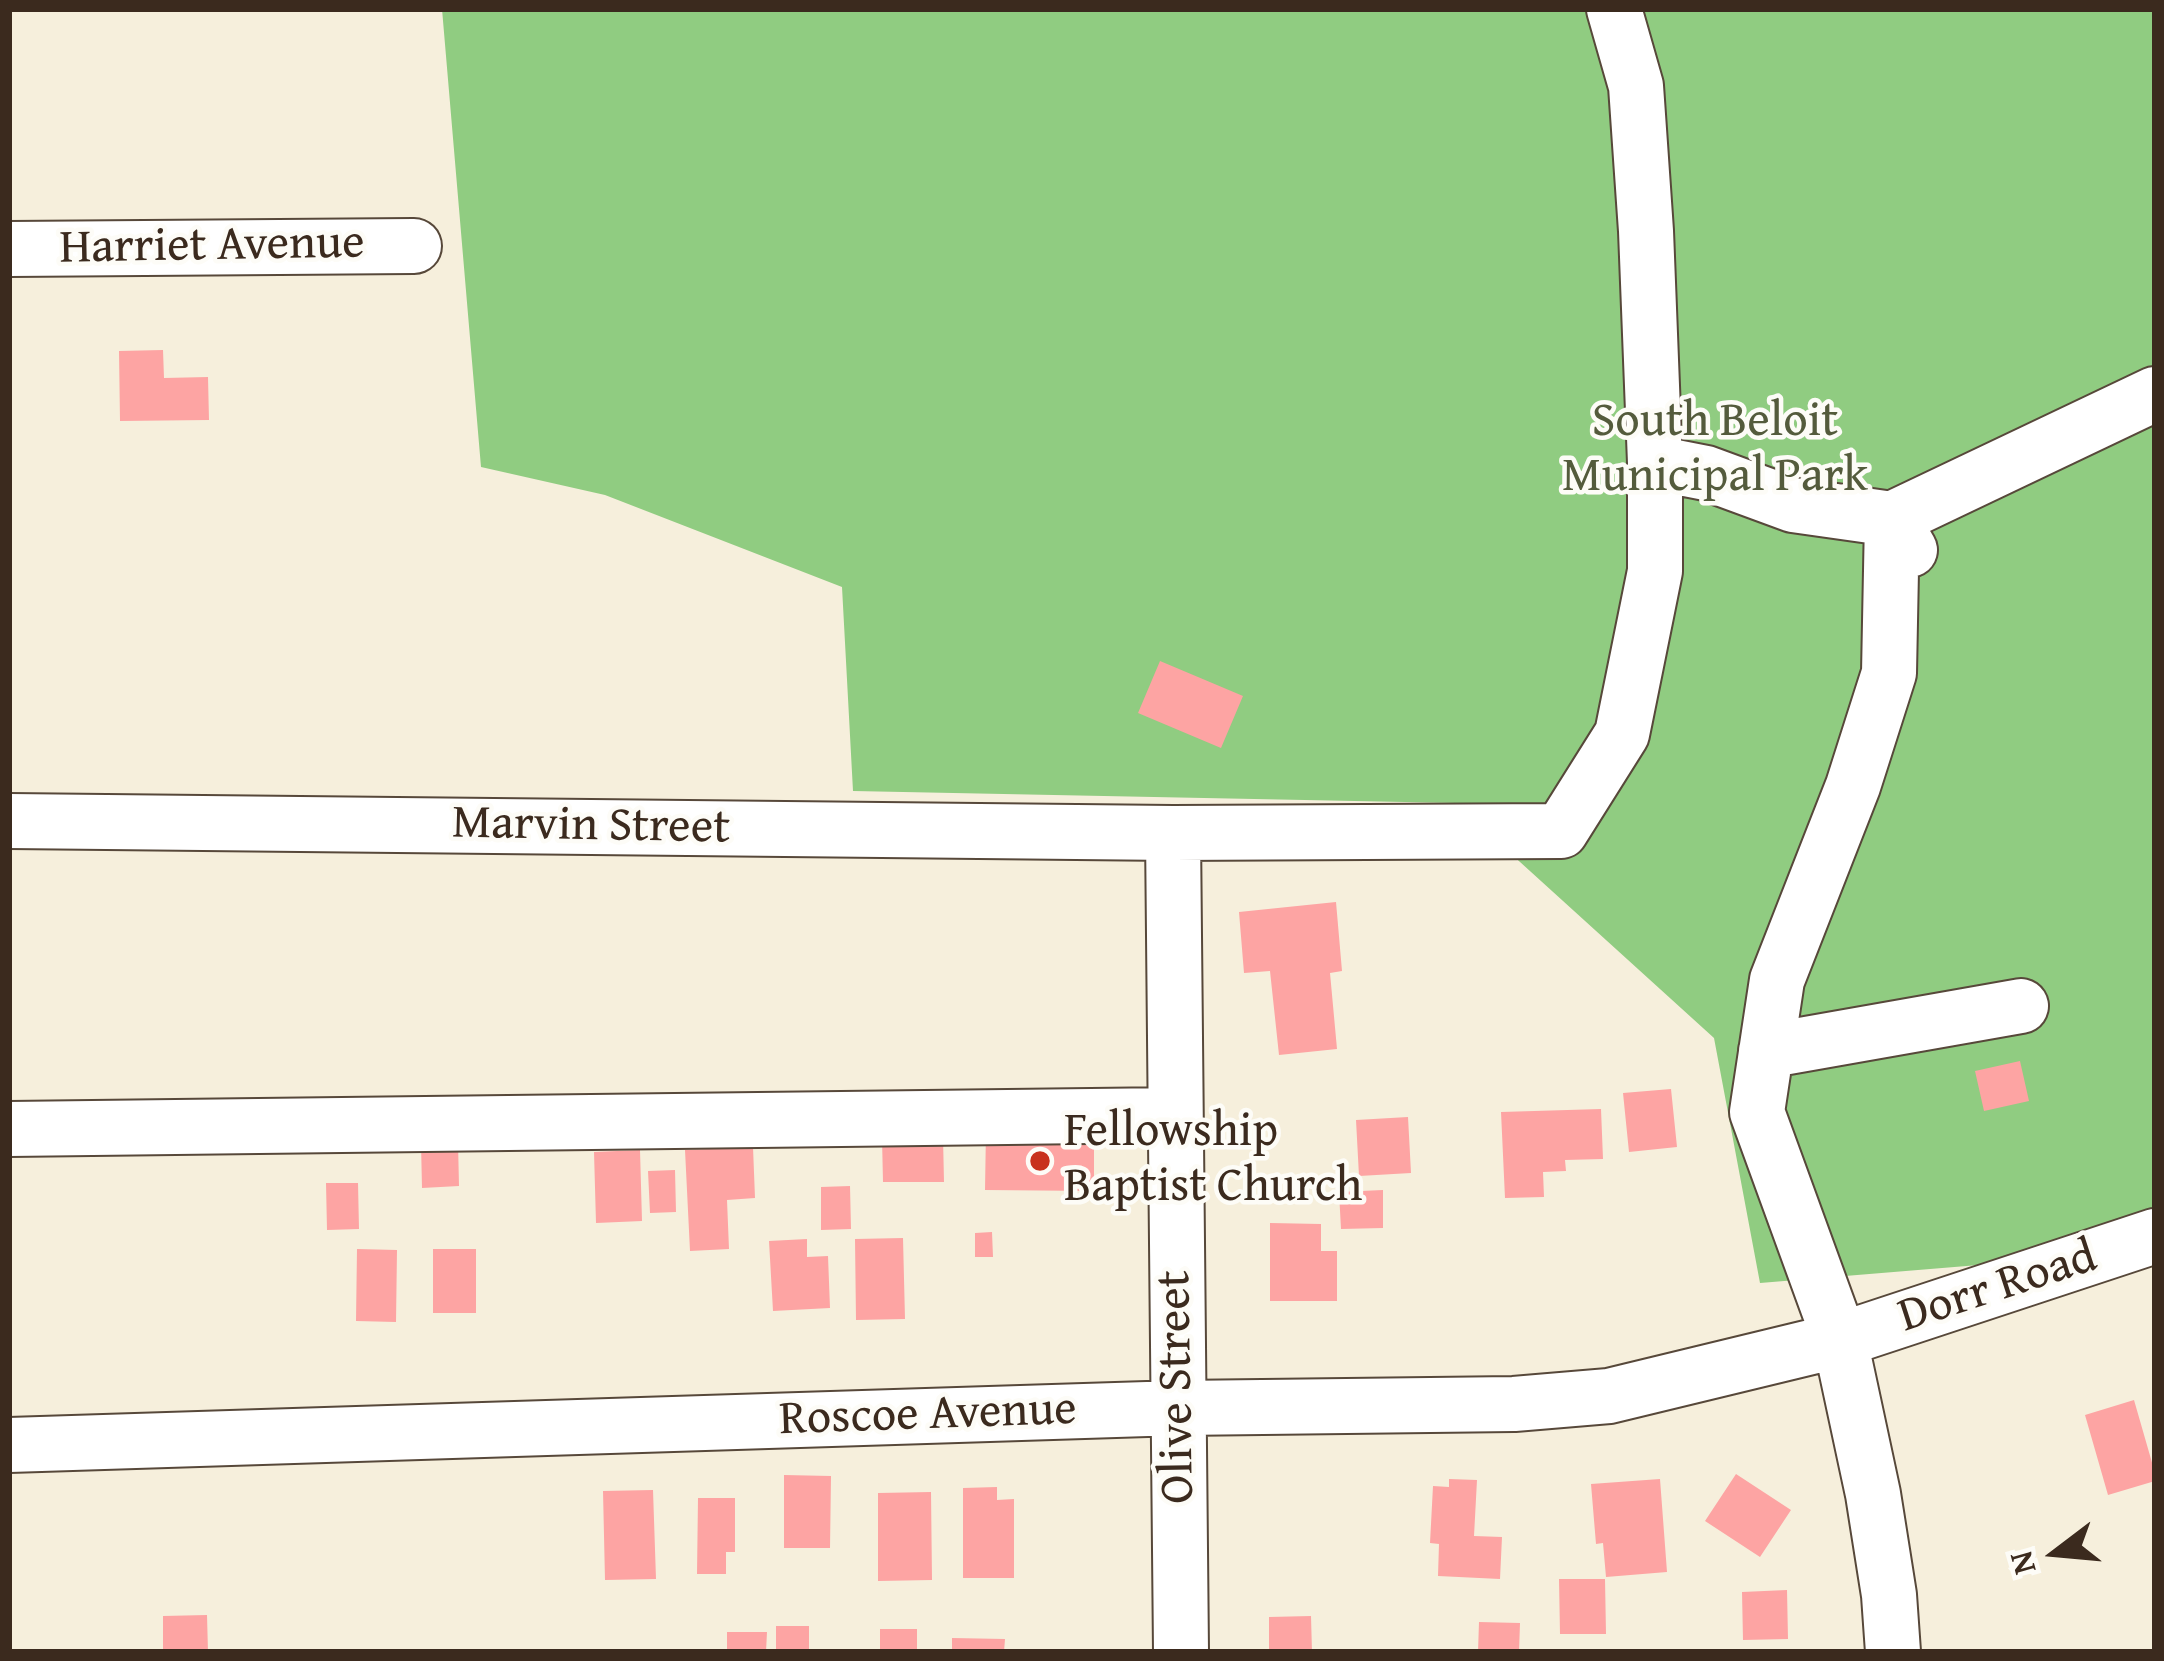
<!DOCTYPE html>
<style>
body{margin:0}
#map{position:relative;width:2164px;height:1661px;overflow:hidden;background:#f6efdc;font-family:"Gentium Book Plus",serif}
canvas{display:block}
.frame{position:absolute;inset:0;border:12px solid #3b2a1e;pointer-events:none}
.north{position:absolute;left:1996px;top:1493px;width:120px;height:120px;-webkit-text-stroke:9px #fdfcf7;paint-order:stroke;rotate:254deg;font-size:33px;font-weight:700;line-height:48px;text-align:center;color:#3b2a1e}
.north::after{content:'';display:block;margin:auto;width:42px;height:54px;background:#3b2a1e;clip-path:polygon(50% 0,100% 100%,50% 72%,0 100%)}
</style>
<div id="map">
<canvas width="2164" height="1661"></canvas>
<div class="frame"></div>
<div class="north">N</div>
</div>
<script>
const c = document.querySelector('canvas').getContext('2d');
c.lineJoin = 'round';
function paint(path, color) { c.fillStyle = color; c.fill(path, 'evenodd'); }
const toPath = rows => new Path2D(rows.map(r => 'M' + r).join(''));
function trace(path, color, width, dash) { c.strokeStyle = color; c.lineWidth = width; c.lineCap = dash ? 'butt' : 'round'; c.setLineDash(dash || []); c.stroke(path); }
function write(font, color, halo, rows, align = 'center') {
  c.font = font + ' "Gentium Book Plus",serif'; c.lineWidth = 9; c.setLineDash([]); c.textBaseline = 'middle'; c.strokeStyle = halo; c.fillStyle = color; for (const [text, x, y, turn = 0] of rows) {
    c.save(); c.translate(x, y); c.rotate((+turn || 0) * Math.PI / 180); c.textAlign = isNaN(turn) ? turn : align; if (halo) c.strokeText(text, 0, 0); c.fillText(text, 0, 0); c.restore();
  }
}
const green = toPath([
 [442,9,2155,9,2155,1217,2003,1263,1760,1283,1714,1038,1455,803,853,791,842,587,605,495,481,467]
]);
const building = toPath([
 [163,350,164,378,208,377,209,420,120,421,119,351],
 [1160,661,1243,696,1221,748,1138,713],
 [1336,902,1342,971,1330,973,1337,1049,1279,1055,1270,971,1244,973,1239,912],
 [2020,1061,2029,1101,1984,1111,1975,1071],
 [1671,1089,1677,1147,1629,1152,1623,1093],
 [1601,1109,1603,1159,1565,1160,1566,1171,1543,1172,1544,1197,1505,1198,1501,1112],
 [1408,1117,1411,1173,1359,1176,1356,1120],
 [986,1130,1094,1132,1094,1191,985,1190],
 [943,1137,944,1182,883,1182,882,1138],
 [458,1142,459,1186,422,1188,421,1143],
 [753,1147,755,1198,727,1200,729,1249,690,1251,685,1150],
 [640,1150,642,1221,596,1223,594,1152],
 [675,1170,676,1212,650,1213,648,1171],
 [326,1183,358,1183,359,1229,327,1230],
 [850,1186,851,1229,821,1230,821,1187],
 [1383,1190,1383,1228,1341,1229,1339,1192],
 [1270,1223,1321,1224,1321,1251,1337,1251,1337,1301,1270,1301],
 [992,1232,993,1257,975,1257,975,1233],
 [903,1238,905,1319,856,1320,855,1239],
 [807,1239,807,1257,828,1256,830,1308,773,1311,769,1241],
 [357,1249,397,1250,396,1322,356,1321],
 [433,1249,476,1249,476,1313,433,1313],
 [2134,1400,2155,1473,2155,1481,2108,1495,2085,1415],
 [1736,1474,1791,1510,1760,1557,1705,1521],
 [784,1475,831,1476,830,1548,784,1548],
 [1449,1479,1477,1480,1474,1536,1502,1537,1500,1579,1438,1576,1439,1544,1430,1543,1433,1486,1449,1487],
 [1660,1479,1667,1572,1606,1577,1603,1543,1596,1544,1591,1484],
 [997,1487,997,1500,1014,1499,1014,1578,963,1578,963,1488],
 [653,1490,656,1579,605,1580,603,1491],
 [931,1492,932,1580,878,1581,878,1493],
 [698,1498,735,1498,735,1552,726,1552,726,1574,697,1574],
 [1559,1579,1605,1579,1606,1634,1560,1634],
 [1787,1590,1788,1639,1743,1640,1742,1592],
 [207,1615,208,1652,163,1652,163,1616],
 [1311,1616,1312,1652,1269,1652,1269,1617],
 [1479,1622,1520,1623,1519,1652,1478,1652],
 [776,1626,809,1626,809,1652,776,1652],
 [880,1629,917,1629,917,1652,880,1652],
 [727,1632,767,1632,766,1652,727,1652],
 [952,1638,1005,1639,1004,1652,952,1652]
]);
const minor = toPath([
 [9,249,414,246],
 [1655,463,1706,473,1793,505,1892,519,1910,550],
 [9,821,1173,833,1561,831,1622,734,1655,571,1655,463,1646,231,1636,86,1614,9],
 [1173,833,1181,1652],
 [1766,1051,2021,1006],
 [9,1129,1174,1115],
 [9,1445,1179,1408,1514,1404,1609,1396,1840,1340,2155,1236],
 [1893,1652,1889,1595,1873,1494,1840,1340,1757,1112,1777,980,1853,786,1889,673,1892,519,2155,394]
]);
const markers = [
 [1040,1161,12,"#c8321e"]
];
const streetNames = [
 ["Harriet Avenue",212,247,-1],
 ["Marvin Street",591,827,1],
 ["Dorr Road",1998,1288,-18],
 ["Olive Street",1178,1387,-91],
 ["Roscoe Avenue",928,1416,-2]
];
const parkNames = [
 ["South Beloit",1715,423],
 ["Municipal Park",1715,478]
];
const poiNames = [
 ["Fellowship",1064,1133],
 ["Baptist Church",1064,1188]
];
paint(green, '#90cc81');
paint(building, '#fda4a3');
trace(minor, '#57483a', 58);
trace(minor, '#fff', 54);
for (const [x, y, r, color] of markers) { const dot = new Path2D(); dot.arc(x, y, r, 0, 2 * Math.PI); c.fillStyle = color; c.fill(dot); trace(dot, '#fdfcf7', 4.5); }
write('48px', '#3b2a1e', '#fdfcf7', streetNames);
write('48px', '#545b3c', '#fdfcf7', parkNames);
write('48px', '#3b2a1e', '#fdfcf7', poiNames, 'left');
</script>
